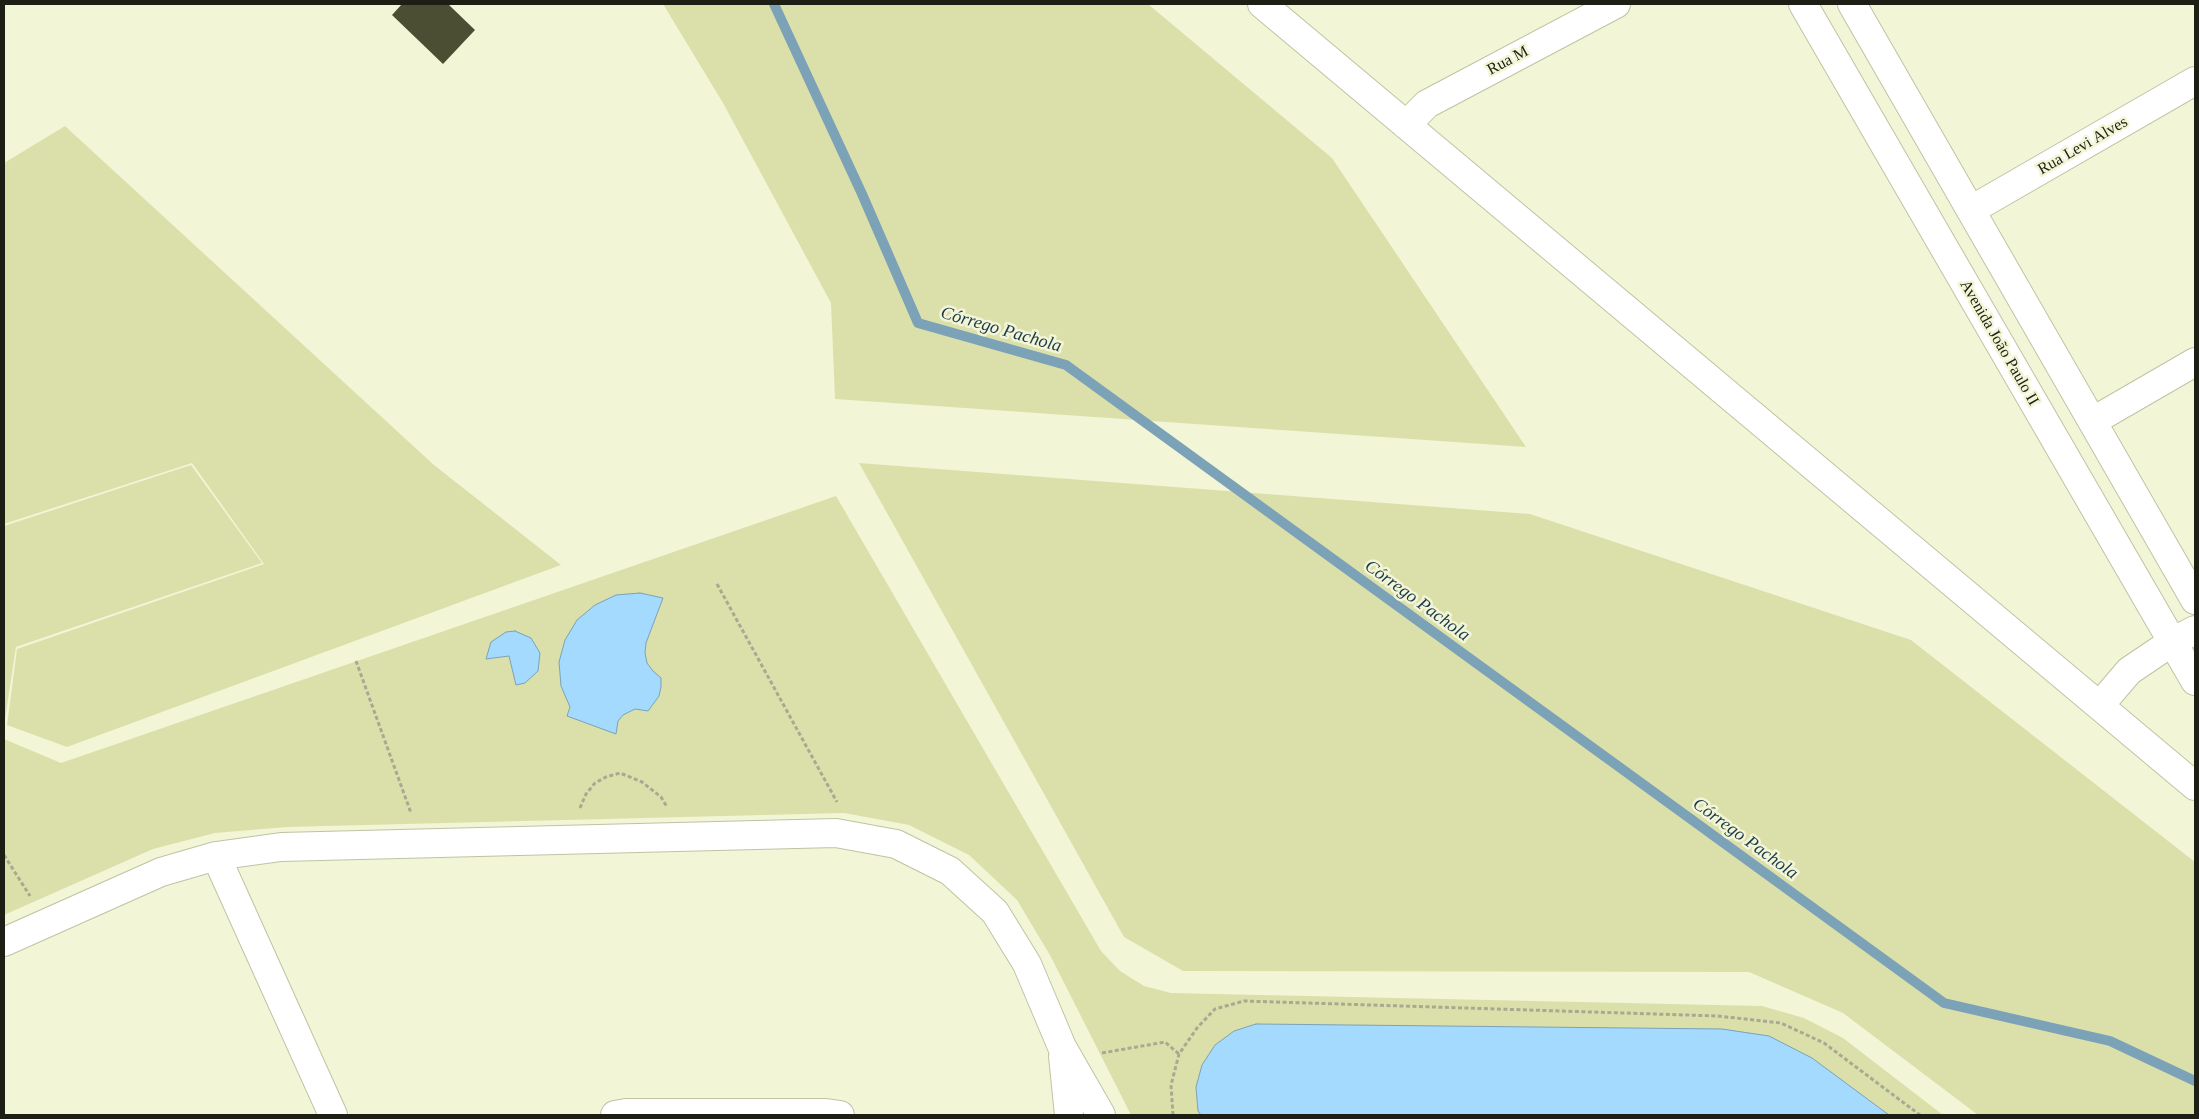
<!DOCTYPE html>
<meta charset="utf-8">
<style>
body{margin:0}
#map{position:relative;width:2199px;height:1119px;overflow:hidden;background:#f3f6d6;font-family:Georgia,serif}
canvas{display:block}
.frame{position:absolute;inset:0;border:5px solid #1e1f14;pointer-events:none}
</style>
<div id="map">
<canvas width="2199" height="1119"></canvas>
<div class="frame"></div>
</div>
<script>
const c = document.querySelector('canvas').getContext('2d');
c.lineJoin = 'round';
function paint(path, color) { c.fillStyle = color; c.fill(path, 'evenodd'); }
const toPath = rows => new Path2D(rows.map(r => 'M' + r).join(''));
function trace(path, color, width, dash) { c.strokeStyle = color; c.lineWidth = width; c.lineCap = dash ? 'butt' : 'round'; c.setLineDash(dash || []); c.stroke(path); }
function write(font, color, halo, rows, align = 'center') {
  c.font = font + ' Georgia,serif'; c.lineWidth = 5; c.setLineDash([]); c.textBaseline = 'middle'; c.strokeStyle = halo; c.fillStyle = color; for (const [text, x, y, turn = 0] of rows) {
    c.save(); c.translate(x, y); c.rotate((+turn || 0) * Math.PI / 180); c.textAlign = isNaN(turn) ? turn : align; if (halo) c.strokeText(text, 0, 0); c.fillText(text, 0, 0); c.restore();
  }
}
const green = toPath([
 [663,4,1148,4,1332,158,1526,447,835,399,831,303,723,103],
 [65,126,434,465,561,565,67,747,7,725,17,649,264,564,192,463,4,524,4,163],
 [859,463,1530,514,1911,640,2195,862,2195,1115,1978,1115,1843,1013,1749,972,1183,971,1124,937],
 [191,465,262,563,16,647,4,726,4,526],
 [836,496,1101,951,1120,971,1144,986,1171,993,1762,1006,1804,1018,1843,1038,1943,1115,1131,1115,1051,957,1017,900,969,855,909,825,844,813,287,827,215,833,153,849,4,915,4,739,61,763]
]);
const water = toPath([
 [640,593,663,598,646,643,645,653,647,663,653,671,661,678,661,687,659,696,648,711,635,709,623,715,618,721,616,734,567,716,570,707,561,686,559,662,565,640,577,620,595,605,616,595,640,593],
 [515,631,531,638,540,653,538,671,525,683,516,685,509,656,486,659,491,642,506,632,515,631],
 [1256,1024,1722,1029,1769,1036,1812,1058,1889,1115,1201,1115,1198,1111,1196,1087,1202,1065,1215,1045,1234,1031,1256,1024]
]);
const stream = toPath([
 [774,4,862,194,918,323,1066,365,1944,1003,2110,1041,2195,1081]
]);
const building = toPath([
 [402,4,448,4,475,30,443,64,392,15]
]);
const path = toPath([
 [717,584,837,802],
 [356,661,411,813],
 [580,808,586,794,595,783,606,777,620,773,642,782,661,797,667,807],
 [4,855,30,896],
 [1102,1053,1165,1042,1179,1054],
 [1173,1115,1171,1085,1179,1054,1197,1028,1215,1009,1244,1001,1718,1016,1781,1023,1824,1043,1920,1115]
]);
const minor = toPath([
 [1262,4,2195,786],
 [1406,125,1427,104,1616,4],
 [1971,210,2195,81],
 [2093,421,2195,362],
 [2100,705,2129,671,2172,642],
 [216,856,333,1115],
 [4,942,161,872,216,856,281,847,836,833,896,844,950,871,995,912,1027,964,1062,1047,1101,1115],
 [1063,1056,1069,1115],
 [615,1115,626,1113,826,1113,840,1115]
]);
const tertiary = toPath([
 [1803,4,2195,681],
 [1852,4,2195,600],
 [2172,642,2195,630]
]);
const streetNames = [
 ["Rua M",1508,61,-28],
 ["Rua Levi Alves",2083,146,-30],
 ["Avenida João Paulo II",1999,343,60]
];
const waterNames = [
 ["Córrego Pachola",1001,330,16],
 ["Córrego Pachola",1417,601,36],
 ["Córrego Pachola",1745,839,36]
];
paint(green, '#dbe0ab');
paint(water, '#a3dafd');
trace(water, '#7ba2b7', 1);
trace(stream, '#7ba2b7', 10);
paint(building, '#4b4e33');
trace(minor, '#bfc3a4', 30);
trace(tertiary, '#bfc3a4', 30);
trace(path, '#a7aa91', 3, [4, 2.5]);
trace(minor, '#fff', 28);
trace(tertiary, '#fff', 28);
write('16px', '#1e1f14', '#f3f6d6', streetNames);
write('italic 18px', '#19394b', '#f3f6d6', waterNames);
</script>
